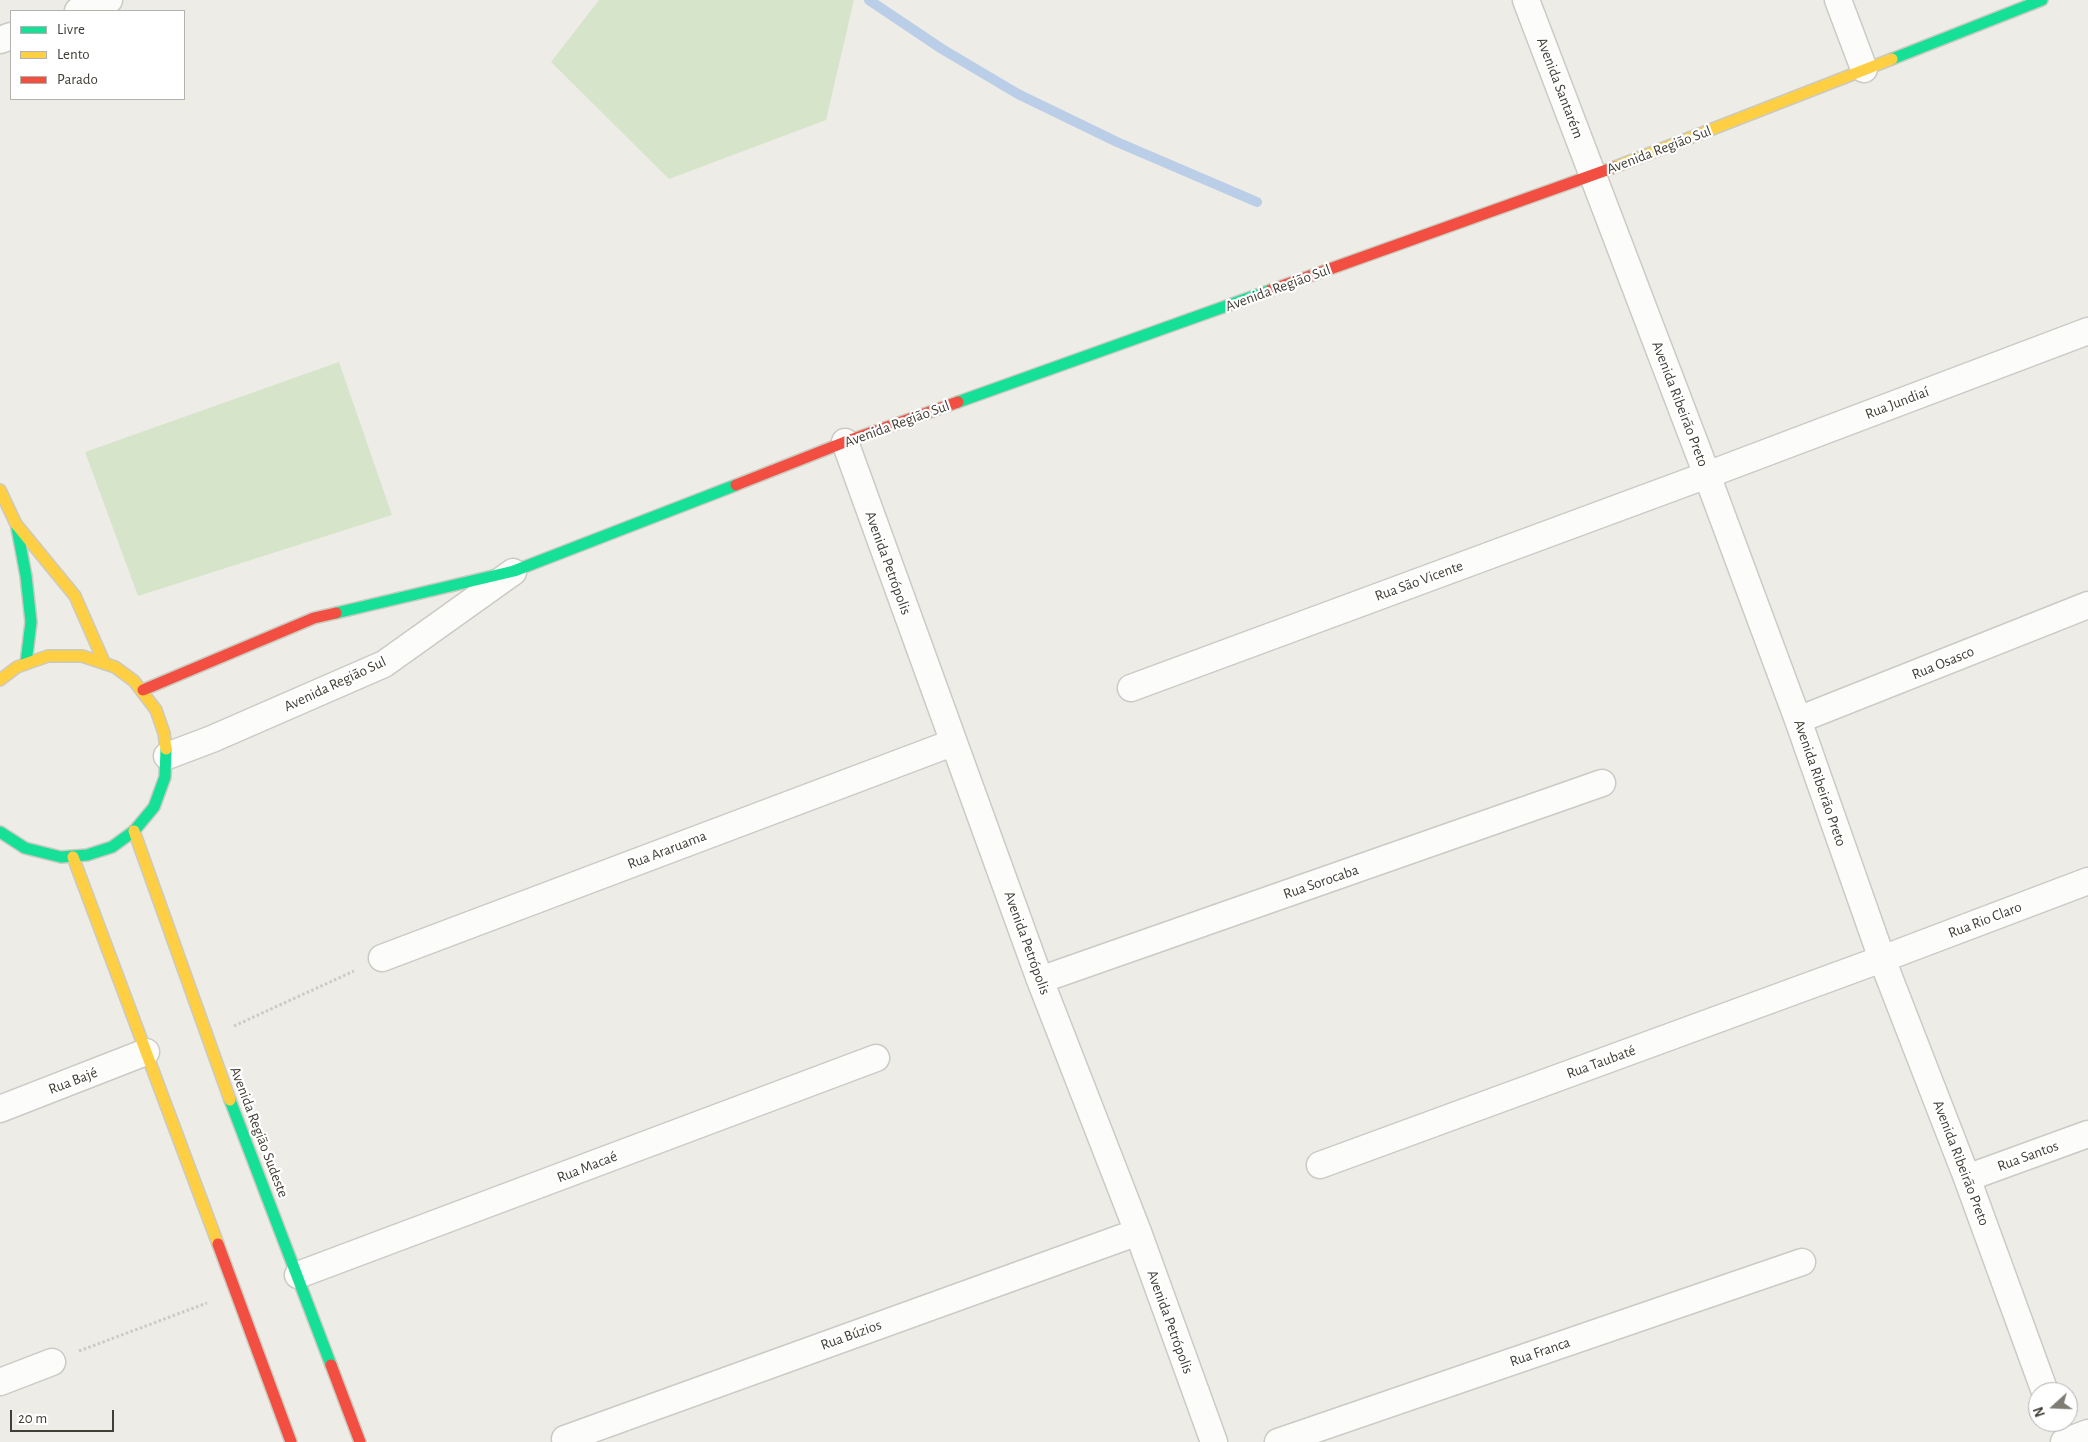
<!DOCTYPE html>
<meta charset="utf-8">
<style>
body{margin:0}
#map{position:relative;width:2088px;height:1442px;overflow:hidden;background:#edece7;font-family:"Alegreya Sans",sans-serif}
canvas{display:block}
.legend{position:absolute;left:10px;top:10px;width:175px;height:90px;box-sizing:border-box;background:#fff;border:1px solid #b3b2ae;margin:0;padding:6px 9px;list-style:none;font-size:15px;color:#413e35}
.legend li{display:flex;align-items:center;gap:10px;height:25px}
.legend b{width:25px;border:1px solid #b3b2ae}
.north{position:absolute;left:2028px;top:1382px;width:50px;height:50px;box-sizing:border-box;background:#fff;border:1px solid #b3b2ae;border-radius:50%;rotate:250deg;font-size:14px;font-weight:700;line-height:20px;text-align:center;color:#413e35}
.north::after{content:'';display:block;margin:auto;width:18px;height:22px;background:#7d7b73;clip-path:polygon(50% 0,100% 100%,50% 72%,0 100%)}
.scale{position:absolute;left:10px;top:1410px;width:104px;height:22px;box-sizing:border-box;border:2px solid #413e35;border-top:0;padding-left:6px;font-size:15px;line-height:18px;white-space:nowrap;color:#413e35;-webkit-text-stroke:4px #fff;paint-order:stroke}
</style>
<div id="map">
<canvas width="2088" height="1442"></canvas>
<ul class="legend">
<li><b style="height:6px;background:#16e098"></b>Livre</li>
<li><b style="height:6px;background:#ffcf43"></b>Lento</li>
<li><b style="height:6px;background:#f24e42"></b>Parado</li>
</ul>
<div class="north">N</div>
<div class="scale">20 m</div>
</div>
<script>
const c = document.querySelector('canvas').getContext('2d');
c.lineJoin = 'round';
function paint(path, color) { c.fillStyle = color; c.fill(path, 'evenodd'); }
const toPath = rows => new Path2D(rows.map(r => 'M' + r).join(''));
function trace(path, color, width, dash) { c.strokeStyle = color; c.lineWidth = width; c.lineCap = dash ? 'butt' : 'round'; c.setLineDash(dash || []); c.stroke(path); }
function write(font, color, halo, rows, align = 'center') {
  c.font = font + ' "Alegreya Sans",sans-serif'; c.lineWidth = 4.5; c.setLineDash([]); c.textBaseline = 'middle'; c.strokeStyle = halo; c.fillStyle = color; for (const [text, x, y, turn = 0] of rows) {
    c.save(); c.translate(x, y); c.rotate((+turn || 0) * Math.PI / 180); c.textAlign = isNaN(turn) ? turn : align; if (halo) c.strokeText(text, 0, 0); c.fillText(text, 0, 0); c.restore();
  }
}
const green = toPath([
 [599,0,854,0,826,120,669,179,551,62],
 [339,362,392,515,138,596,85,452]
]);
const stream = toPath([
 [869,0,942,49,1018,94,1117,142,1257,202]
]);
const path = toPath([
 [234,1026,354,971],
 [79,1351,207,1303]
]);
const street = toPath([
 [1526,0,1707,475,1798,720,1882,959,1967,1178,2045,1392],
 [1838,0,1864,69],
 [78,11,109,0],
 [0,40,11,36],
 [845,442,1040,980,1138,1232,1214,1442],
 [1131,688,1707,475,2088,331],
 [1798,720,2088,605],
 [167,756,212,739,384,664,513,572],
 [382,958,952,743],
 [1040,980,1602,783],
 [0,1109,146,1052],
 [1320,1165,1882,959,2088,881],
 [1967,1178,2088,1134],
 [298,1275,876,1058],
 [0,1382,52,1362],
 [565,1439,1138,1232],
 [1278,1442,1802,1262],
 [2064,1442,2088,1433]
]);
const fast = toPath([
 [1892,59,2042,0],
 [958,402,1271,290],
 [17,528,26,576,31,622,26,663],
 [336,613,514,571,736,485],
 [0,832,25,848,61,857,87,855,112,847,134,831,154,807,165,777,166,749],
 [230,1100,331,1365]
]);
const slow = toPath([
 [1615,167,1892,59],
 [0,490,16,524,75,596,104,662],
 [0,680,17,667,48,656,82,656,115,667,134,681,156,710,164,733,166,749],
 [134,831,230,1100],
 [73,857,218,1244]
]);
const jam = toPath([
 [1271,290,1615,167],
 [736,485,845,442,958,402],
 [143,690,314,618,336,613],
 [218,1244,291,1442],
 [331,1365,360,1442]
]);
const streetNames = [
 ["Avenida Santarém",1560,88,69],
 ["Avenida Região Sul",1659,150,-21],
 ["Avenida Região Sul",1278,288,-20],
 ["Rua Jundiaí",1897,403,-21],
 ["Avenida Ribeirão Preto",1680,404,69],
 ["Avenida Região Sul",897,424,-20],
 ["Avenida Petrópolis",888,563,70],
 ["Rua São Vicente",1419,581,-20],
 ["Rua Osasco",1943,663,-22],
 ["Avenida Região Sul",335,684,-25],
 ["Avenida Ribeirão Preto",1820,783,71],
 ["Rua Araruama",667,850,-21],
 ["Rua Sorocaba",1321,882,-19],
 ["Rua Rio Claro",1985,920,-21],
 ["Avenida Petrópolis",1027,943,70],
 ["Rua Taubaté",1601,1062,-20],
 ["Rua Bajé",73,1081,-21],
 ["Avenida Região Sudeste",259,1132,69],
 ["Rua Santos",2028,1156,-20],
 ["Avenida Ribeirão Preto",1961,1163,69],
 ["Rua Macaé",587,1167,-21],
 ["Avenida Petrópolis",1170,1322,70],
 ["Rua Búzios",851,1335,-20],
 ["Rua Franca",1540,1352,-19]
];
paint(green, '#d6e5c9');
trace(stream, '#bbcee7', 10);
trace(street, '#cbcac5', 29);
trace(fast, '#cbcabf', 14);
trace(slow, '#cbcabf', 14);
trace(jam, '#cbcabf', 14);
trace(path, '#cbcac6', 3, [2.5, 2.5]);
trace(street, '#fcfcfb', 26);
trace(fast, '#16e098', 11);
trace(slow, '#ffcf43', 11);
trace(jam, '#f24e42', 11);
write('15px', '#413e35', '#fff', streetNames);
</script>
